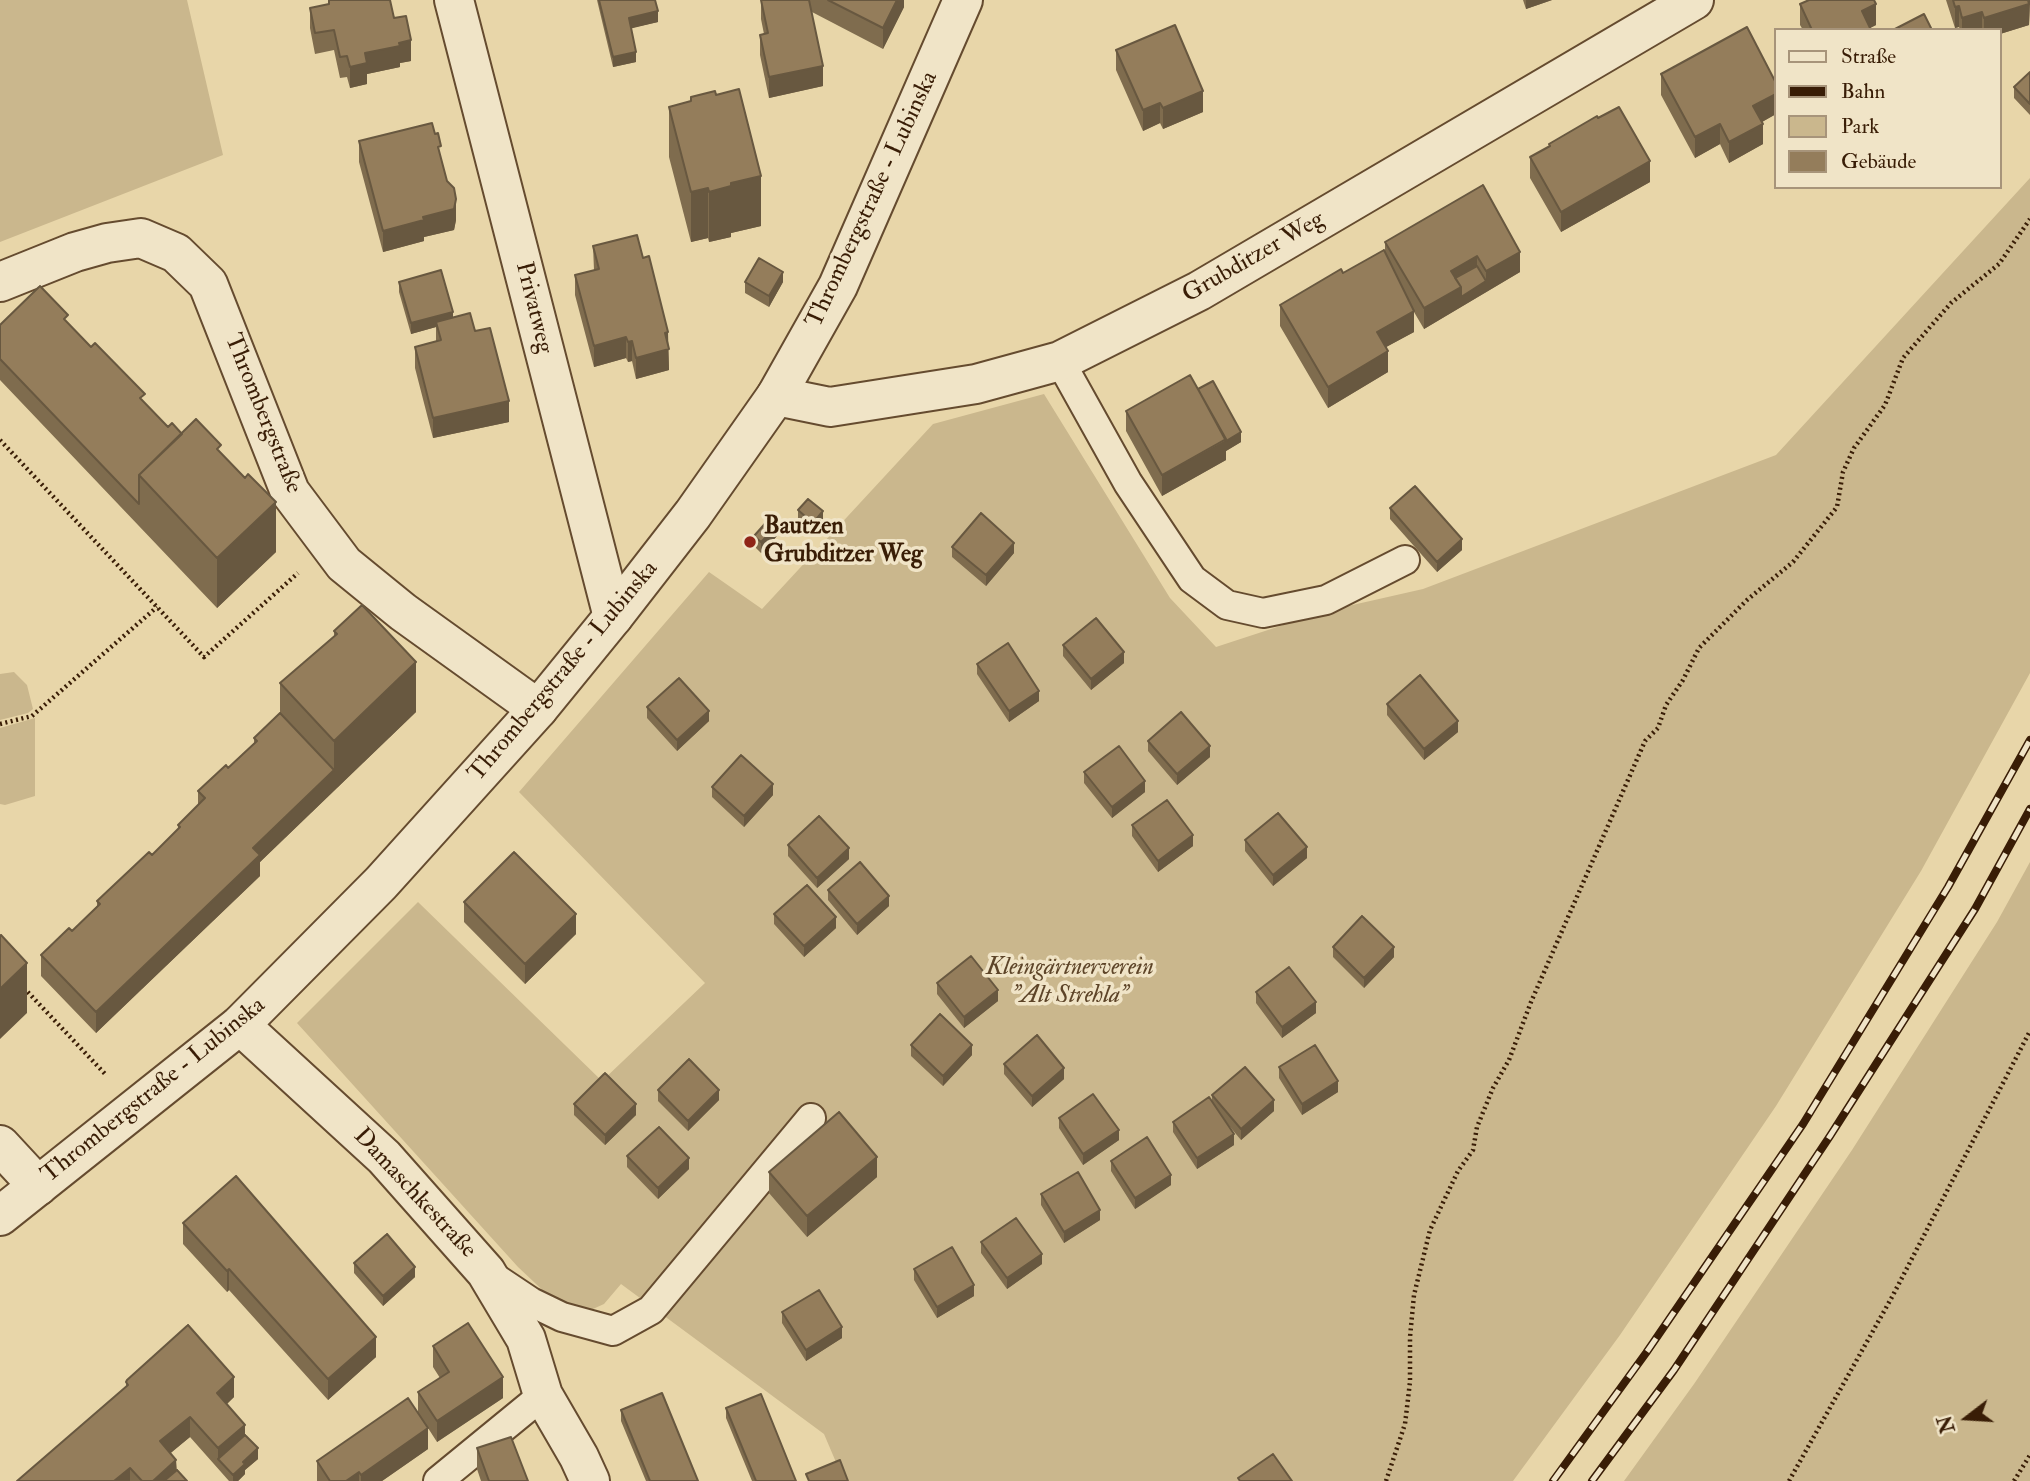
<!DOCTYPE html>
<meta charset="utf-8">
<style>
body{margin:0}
#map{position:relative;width:2030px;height:1481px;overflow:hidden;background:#e8d6a9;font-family:"IM FELL Double Pica",serif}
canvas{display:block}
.legend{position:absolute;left:1774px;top:28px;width:228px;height:161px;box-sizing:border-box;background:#f0e4c7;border:2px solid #a7947a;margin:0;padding:9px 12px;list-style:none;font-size:21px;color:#391d06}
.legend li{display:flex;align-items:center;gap:14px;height:35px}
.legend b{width:35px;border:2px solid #a7947a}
.north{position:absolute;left:1932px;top:1383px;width:70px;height:70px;-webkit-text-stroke:5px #f0e4c7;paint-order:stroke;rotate:253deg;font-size:19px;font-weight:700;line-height:28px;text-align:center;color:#391d06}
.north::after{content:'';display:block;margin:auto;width:24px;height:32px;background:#391d06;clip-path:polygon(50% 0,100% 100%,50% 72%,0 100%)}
</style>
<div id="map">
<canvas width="2030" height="1481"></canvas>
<ul class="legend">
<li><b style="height:9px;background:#f0e4c7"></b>Straße</li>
<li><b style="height:9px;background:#391d06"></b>Bahn</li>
<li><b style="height:19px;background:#cab78d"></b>Park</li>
<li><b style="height:19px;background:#947d5b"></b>Gebäude</li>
</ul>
<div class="north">N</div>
</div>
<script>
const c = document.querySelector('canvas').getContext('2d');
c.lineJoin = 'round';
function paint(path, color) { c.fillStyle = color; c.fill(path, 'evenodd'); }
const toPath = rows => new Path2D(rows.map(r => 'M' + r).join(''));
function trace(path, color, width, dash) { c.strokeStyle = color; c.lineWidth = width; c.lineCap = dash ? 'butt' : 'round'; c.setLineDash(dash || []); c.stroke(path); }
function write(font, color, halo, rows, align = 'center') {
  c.font = font + ' "IM FELL Double Pica",serif'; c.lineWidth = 7; c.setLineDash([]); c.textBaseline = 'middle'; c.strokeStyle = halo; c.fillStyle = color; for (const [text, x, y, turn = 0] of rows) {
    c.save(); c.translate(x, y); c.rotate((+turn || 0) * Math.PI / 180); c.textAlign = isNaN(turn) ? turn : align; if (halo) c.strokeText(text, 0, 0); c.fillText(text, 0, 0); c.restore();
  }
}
const green = toPath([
 [0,0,187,0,223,155,0,242],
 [2030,178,2030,673,1921,871,1776,1106,1620,1335,1513,1481,844,1481,824,1434,621,1284,604,1304,584,1313,552,1299,518,1267,297,1023,418,902,602,1081,705,983,519,792,709,572,762,609,933,424,1044,394,1170,598,1216,647,1326,611,1423,589,1776,455],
 [14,672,27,685,33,709,28,713,0,720,0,674],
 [35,718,35,796,5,805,0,804,0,728],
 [2030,862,2030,1481,1624,1481,1694,1384,1852,1150,1997,922]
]);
const path = toPath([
 [0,440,204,657,298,573],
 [0,724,32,716,157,607],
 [24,988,107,1076],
 [1386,1481,1405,1424,1410,1382,1410,1337,1414,1295,1430,1230,1458,1171,1473,1150,1477,1127,1493,1088,1509,1060,1531,1002,1645,741,1658,728,1666,705,1683,680,1699,648,1747,600,1793,562,1837,507,1843,472,1854,448,1885,405,1903,358,1951,303,1999,264,2030,219],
 [1789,1481,1892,1297,2030,1031],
 [2014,1481,2030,1455]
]);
const service = toPath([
 [1060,361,1128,483,1192,579,1227,605,1263,613,1326,600,1405,560],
 [492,1276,531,1302,562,1317,613,1331,651,1310,811,1118],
 [438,1481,543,1395]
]);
const minor = toPath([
 [454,0,613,617],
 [0,282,75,252,107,243,141,238,176,253,208,284,290,492,344,564,403,612,538,709],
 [776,396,830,407,976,384,1060,361,1199,291,1694,0],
 [240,1025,384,1157,486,1272,526,1339,543,1395,579,1457,590,1481],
 [0,1145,38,1186]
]);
const tertiary = toPath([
 [0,1216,240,1025,381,883,538,709,613,617,693,514,776,396,838,286,963,0]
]);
const rail = toPath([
 [1553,1481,1646,1353,1803,1124,1948,887,2030,740],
 [1592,1481,1674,1370,1830,1136,1975,909,2030,809]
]);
const wall = toPath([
 [597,0,655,0,658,22,631,28,636,62,613,67],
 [761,0,904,0,904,7,883,49,812,12,823,86,769,98,760,55,760,35,764,34,761,19],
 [1523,0,1552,0,1526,9],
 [1946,0,2030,0,2029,25,2000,34,2000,30,1960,30,1959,27,1955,28],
 [1800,4,1876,25,1870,28,1871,30,1803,30,1800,25],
 [310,8,394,18,411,61,400,63,400,67,367,74,367,84,350,88,347,77,340,78,334,50,315,54,310,28],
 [1116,50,1203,112,1163,129,1160,123,1143,131,1116,70],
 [2030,72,2030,115,2014,98,2014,87],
 [1661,74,1776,83,1776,114,1762,122,1763,144,1729,163,1720,144,1695,158,1661,95],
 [669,107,761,226,731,233,731,237,709,242,708,238,691,242,669,157],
 [1598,118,1650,182,1561,232,1530,178,1530,157,1549,147,1549,144],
 [359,141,441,159,456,220,454,230,424,237,424,241,383,252,359,162],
 [1483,185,1520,272,1424,329,1414,312,1414,332,1386,347,1388,372,1328,408,1280,326,1280,305,1343,273,1385,254,1385,242],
 [593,246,643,258,668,345,669,370,636,379,632,361,628,362,626,358,594,367,575,295,575,275,594,270],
 [399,282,475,331,509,422,433,438,415,368,415,347,436,341,436,327,411,334,399,292],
 [745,282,783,282,769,307,745,293],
 [68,323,168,427,221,453,276,552,217,608,0,380,0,325],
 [1198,389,1241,442,1226,451,1226,460,1162,496,1126,431,1126,411],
 [1390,508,1462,550,1437,572,1390,519],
 [798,510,823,521,813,533,798,521],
 [778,535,761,553,754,546,754,536],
 [952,547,1014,553,986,586,952,557],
 [334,631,416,712,260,862,260,876,96,1033,41,976,41,955,72,931,97,906,97,901,152,855,178,829,178,825,198,805,198,791,228,768,254,743,254,738,280,713,280,683,334,636],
 [1063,645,1124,663,1091,690,1063,656],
 [977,664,1039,701,1009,722,977,674],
 [1387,704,1458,732,1424,760,1387,715],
 [647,707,709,721,677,751,647,718],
 [1148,741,1210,757,1177,785,1148,751],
 [1084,772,1145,792,1112,818,1084,783],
 [712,787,773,795,744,827,712,797],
 [1132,825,1193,846,1158,872,1132,836],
 [1245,840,1307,858,1273,886,1245,851],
 [788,845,849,859,817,888,788,856],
 [828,890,889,906,857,935,828,900],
 [464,902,576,934,525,984,464,922],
 [774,914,836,928,804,957,774,924],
 [1333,947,1394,957,1364,988,1333,957],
 [937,983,998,1001,964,1028,937,994],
 [1256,992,1316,1013,1282,1038,1256,1003],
 [911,1045,972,1055,943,1086,911,1056],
 [1004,1064,1064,1079,1032,1107,1004,1074],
 [1279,1067,1338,1092,1302,1115,1279,1078],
 [658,1090,719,1100,688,1131,658,1101],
 [1212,1095,1274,1111,1241,1140,1226,1122,1234,1145,1197,1169,1173,1132,1173,1122,1212,1101],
 [574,1104,636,1115,605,1145,574,1115],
 [1059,1118,1119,1140,1083,1165,1059,1128],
 [627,1156,689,1169,658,1199,627,1167],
 [1111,1161,1171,1185,1135,1209,1111,1171],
 [769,1172,877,1177,807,1237,769,1193],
 [1041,1194,1100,1220,1064,1243,1041,1205],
 [183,1223,376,1357,328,1400,229,1290,227,1292,183,1244],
 [981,1242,1042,1264,1007,1289,981,1253],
 [354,1263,415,1277,383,1306,354,1273],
 [914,1269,974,1296,937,1318,914,1280],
 [782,1312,842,1338,806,1361,782,1323],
 [433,1346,503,1398,437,1442,428,1428,428,1449,382,1481,317,1481,317,1461,418,1413,418,1392,440,1378,433,1367],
 [126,1382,234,1397,227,1404,258,1459,245,1470,245,1474,238,1481,229,1481,190,1437,170,1453,176,1460,177,1470,187,1481,17,1481,126,1388],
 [726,1408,796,1481,752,1481,726,1418],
 [621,1410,698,1481,646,1481,621,1421],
 [477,1448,528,1481,481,1481,477,1469]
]);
const shadedWall = toPath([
 [897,0,904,0,904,7,883,49,883,28],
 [1526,0,1552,0,1526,9],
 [2024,0,2030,0,2029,25,2000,34,2000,30,1984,30,1984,18],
 [1876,4,1876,25,1866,30,1862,11],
 [1959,6,1959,27,1955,28,1955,7],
 [658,11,658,22,629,29,629,18],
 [1982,12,1982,30,1962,30,1962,18],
 [411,40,411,61,400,63,400,67,367,74,367,84,350,88,350,67,365,53,399,43],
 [636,52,636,62,613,67,613,57],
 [823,66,823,86,769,98,769,77],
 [1203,91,1203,112,1163,129,1163,108],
 [1776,94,1776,114,1753,127,1753,106],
 [1160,103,1160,123,1143,131,1143,110],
 [1720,124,1720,144,1695,158,1695,137],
 [1763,124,1763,144,1729,163,1729,142],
 [1650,161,1650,182,1561,232,1561,212],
 [761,176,761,226,731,233,731,237,709,242,709,192,731,183],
 [708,188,708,238,691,242,691,192],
 [456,199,456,220,454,230,424,237,424,241,383,252,383,231,423,217],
 [1520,252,1520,272,1424,329,1424,308,1461,287,1486,281,1486,271],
 [1477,256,1477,276,1456,289,1451,271],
 [783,272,783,282,769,307,769,296],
 [1414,311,1414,332,1377,352,1377,332],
 [453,312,453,323,436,322,436,327,411,334,411,323],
 [668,332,669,370,636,379,636,358,665,333],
 [626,337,626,358,594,367,594,346],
 [632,341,632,361,628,362,628,342],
 [1388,351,1388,372,1328,408,1328,387],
 [509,401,509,422,433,438,433,418],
 [1241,432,1241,442,1226,451,1226,460,1162,496,1162,475],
 [276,502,276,552,217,608,217,558],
 [823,511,823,521,813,533,813,523],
 [778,525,778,535,761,553,761,542],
 [1462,539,1462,550,1437,572,1437,562],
 [1014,543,1014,553,986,586,986,575],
 [1124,652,1124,663,1091,690,1091,679],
 [416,662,416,712,260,862,260,876,96,1033,96,1012,253,848,334,770,334,741],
 [1039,691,1039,701,1009,722,1009,711],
 [709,711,709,721,677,751,677,740],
 [1458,721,1458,732,1424,760,1424,749],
 [1210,746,1210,757,1177,785,1177,774],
 [1145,781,1145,792,1112,818,1112,807],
 [773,784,773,795,744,827,744,816],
 [1193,835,1193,846,1158,872,1158,861],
 [1307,847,1307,858,1273,886,1273,875],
 [849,848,849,859,817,888,817,878],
 [889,896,889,906,857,935,857,924],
 [576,914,576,934,525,984,525,964],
 [836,917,836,928,804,957,804,946],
 [1394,947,1394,957,1364,988,1364,978],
 [27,963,27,1013,0,1039,0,989],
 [998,990,998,1001,964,1028,964,1017],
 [1316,1002,1316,1013,1282,1038,1282,1027],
 [972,1045,972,1055,943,1086,943,1076],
 [1064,1068,1064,1079,1032,1107,1032,1096],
 [1338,1081,1338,1092,1302,1115,1302,1104],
 [719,1090,719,1100,688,1131,688,1121],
 [1274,1100,1274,1111,1241,1140,1241,1129],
 [636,1104,636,1115,605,1145,605,1135],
 [1119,1130,1119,1140,1083,1165,1083,1154],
 [1234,1134,1234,1145,1197,1169,1197,1158],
 [877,1157,877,1177,807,1237,807,1216],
 [689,1158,689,1169,658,1199,658,1188],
 [1171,1175,1171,1185,1135,1209,1135,1198],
 [1100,1210,1100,1220,1064,1243,1064,1232],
 [1042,1254,1042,1264,1007,1289,1007,1278],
 [415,1267,415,1277,383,1306,383,1296],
 [229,1269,229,1290,227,1292,227,1271],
 [974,1285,974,1296,937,1318,937,1307],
 [842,1327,842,1338,806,1361,806,1350],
 [376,1337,376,1357,328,1400,328,1379],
 [234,1377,234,1397,217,1413,217,1393],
 [503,1377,503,1398,437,1442,437,1421],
 [190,1417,190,1437,160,1462,160,1441],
 [245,1425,245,1445,218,1459,218,1448],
 [428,1428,428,1449,382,1481,361,1481,361,1475],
 [258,1448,258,1459,245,1470,245,1474,238,1481,233,1481,233,1475,243,1462],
 [176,1460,176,1481,153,1481],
 [130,1468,130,1481,114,1481],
 [359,1472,359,1481,346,1481]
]);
const building = toPath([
 [329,0,390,0,394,18,406,16,411,40,399,43,400,46,365,53,367,63,350,67,347,56,340,57,334,30,315,33,310,8,329,4,329,0],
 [599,0,655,0,658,11,629,18,636,52,613,57,599,0],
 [761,0,809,0,823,66,769,77,760,35,768,33,761,0],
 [828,0,897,0,883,28,828,0],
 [1809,0,1874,0,1876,4,1862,11,1871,30,1812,30,1800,4,1809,0],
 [1953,0,2028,0,2029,4,1984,18,1982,12,1962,18,1959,6,1955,7,1953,0],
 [1924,14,1932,30,1893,30,1924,14],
 [1175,25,1203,91,1163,108,1160,103,1143,110,1116,50,1175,25],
 [1747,27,1776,83,1776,94,1753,106,1763,124,1729,142,1720,124,1695,137,1661,74,1747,27],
 [2030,72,2030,104,2014,87,2030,72],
 [739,89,761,176,731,183,731,186,709,192,708,188,691,192,669,107,691,101,691,97,715,91,716,95,739,89],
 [1619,107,1650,161,1561,212,1530,157,1550,146,1549,144,1597,116,1598,118,1619,107],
 [432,123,435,134,438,133,441,146,438,147,447,181,454,188,456,199,454,209,423,217,424,220,383,231,359,141,432,123],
 [1483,185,1520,252,1486,271,1477,256,1451,271,1461,287,1424,308,1385,242,1483,185],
 [637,235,643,258,649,256,668,332,665,333,669,349,636,358,632,341,628,342,626,337,594,346,575,275,599,269,593,246,637,235],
 [1384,250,1414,311,1377,332,1388,351,1328,387,1280,305,1341,269,1343,273,1384,250],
 [759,258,783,272,769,296,745,282,759,258],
 [1477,266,1486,281,1461,297,1461,287,1455,278,1477,266],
 [441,270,453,312,411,323,399,282,441,270],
 [40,286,68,315,64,319,91,347,95,343,145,394,140,398,168,427,172,423,182,434,139,475,139,504,0,359,0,325,40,286],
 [470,313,475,331,490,328,509,401,433,418,415,347,441,340,436,322,470,313],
 [1190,375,1226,439,1162,475,1126,411,1190,375],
 [1213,381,1241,432,1226,441,1198,389,1213,381],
 [196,419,221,445,217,449,245,478,248,474,276,502,217,558,139,475,196,419],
 [1415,486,1462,539,1437,562,1390,508,1415,486],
 [808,499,823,511,813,523,798,510,808,499],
 [981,513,1014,543,986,575,952,547,981,513],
 [770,518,778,525,761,542,754,536,770,518],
 [362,605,416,662,334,741,280,683,337,634,334,631,362,605],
 [1096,618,1124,652,1091,679,1063,645,1096,618],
 [1008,643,1039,691,1009,711,977,664,1008,643],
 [1420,675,1458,721,1424,749,1387,704,1420,675],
 [679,678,709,711,677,740,647,707,679,678],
 [1181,712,1210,746,1177,774,1148,741,1181,712],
 [280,713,334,770,253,848,260,855,96,1012,41,955,69,928,72,931,100,904,97,901,149,852,152,855,180,827,178,825,205,798,198,791,226,765,228,768,257,741,254,738,280,713],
 [1119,746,1145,781,1112,807,1084,772,1119,746],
 [741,755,773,784,744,816,712,787,741,755],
 [1167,800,1193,835,1158,861,1132,825,1167,800],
 [1278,813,1307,847,1273,875,1245,840,1278,813],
 [819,816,849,848,817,878,788,845,819,816],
 [514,852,576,914,525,964,464,902,514,852],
 [860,862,889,896,857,924,828,890,860,862],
 [807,885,836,917,804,946,774,914,807,885],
 [1362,916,1394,947,1364,978,1333,947,1362,916],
 [1,935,27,963,0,989,0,936,1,935],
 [971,956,998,990,964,1017,937,983,971,956],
 [1289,967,1316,1002,1282,1027,1256,992,1289,967],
 [940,1014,972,1045,943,1076,911,1045,940,1014],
 [1037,1035,1064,1068,1032,1096,1004,1064,1037,1035],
 [1315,1045,1338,1081,1302,1104,1279,1067,1315,1045],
 [689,1059,719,1090,688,1121,658,1090,689,1059],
 [1245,1067,1274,1100,1241,1129,1212,1095,1245,1067],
 [605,1073,636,1104,605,1135,574,1104,605,1073],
 [1093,1094,1119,1130,1083,1154,1059,1118,1093,1094],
 [1209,1097,1234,1134,1197,1158,1173,1122,1209,1097],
 [839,1112,877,1157,807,1216,769,1172,839,1112],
 [659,1127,689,1158,658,1188,627,1156,659,1127],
 [1147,1137,1171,1175,1135,1198,1111,1161,1147,1137],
 [1078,1172,1100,1210,1064,1232,1041,1194,1078,1172],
 [236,1176,376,1337,328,1379,229,1269,227,1271,183,1223,236,1176],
 [1016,1218,1042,1254,1007,1278,981,1242,1016,1218],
 [387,1234,415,1267,383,1296,354,1263,387,1234],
 [952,1247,974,1285,937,1307,914,1269,952,1247],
 [819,1290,842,1327,806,1350,782,1312,819,1290],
 [468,1323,503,1377,437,1421,418,1392,449,1372,433,1346,468,1323],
 [188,1325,234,1377,217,1393,245,1425,218,1448,190,1417,160,1441,176,1460,153,1481,142,1481,130,1468,114,1481,17,1481,128,1385,126,1382,127,1380,188,1325],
 [662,1393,698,1481,650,1481,621,1410,662,1393],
 [761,1394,796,1481,756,1481,726,1408,761,1394],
 [408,1398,428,1428,361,1475,359,1472,346,1481,330,1481,317,1461,408,1398],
 [245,1435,258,1448,243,1462,245,1464,233,1475,218,1459,245,1435],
 [511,1437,528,1481,489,1481,477,1448,511,1437],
 [1273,1454,1292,1481,1240,1481,1238,1478,1273,1454],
 [840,1460,848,1481,809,1481,806,1474,840,1460],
 [177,1470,187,1481,164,1481,177,1470]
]);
const markers = [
 [750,542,7,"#8f2418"]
];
const streetNames = [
 ["Thrombergstraße - Lubinska",873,200,-65],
 ["Grubditzer Weg",1254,258,-30],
 ["Privatweg",533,308,76],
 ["Thrombergstraße",262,414,68],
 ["Thrombergstraße - Lubinska",564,672,-50],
 ["Thrombergstraße - Lubinska",154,1091,-39],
 ["Damaschkestraße",414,1194,47]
];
const poiNames = [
 ["Bautzen",764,528],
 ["Grubditzer Weg",764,556]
];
const parkNames = [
 ["Kleingärtnerverein",1070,969],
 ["\"Alt Strehla\"",1070,997]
];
paint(green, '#cab78d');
trace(service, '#654b2f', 32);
trace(minor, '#654b2f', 42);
trace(tertiary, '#654b2f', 42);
trace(path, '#391d06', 4.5, [2, 3.5]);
trace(service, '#f0e4c7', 28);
trace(minor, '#f0e4c7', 38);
trace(tertiary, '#f0e4c7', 38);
trace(rail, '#391d06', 8);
trace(rail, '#f0e4c7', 5, [16]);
paint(wall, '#7f6c4e');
paint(shadedWall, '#685840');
paint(building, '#947d5b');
trace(building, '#685840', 2);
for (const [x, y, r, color] of markers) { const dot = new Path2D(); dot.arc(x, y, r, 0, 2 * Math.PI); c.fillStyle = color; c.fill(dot); trace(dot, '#f0e4c7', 2.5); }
write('24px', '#391d06', '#f0e4c7', streetNames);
write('bold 24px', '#391d06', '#f0e4c7', poiNames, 'left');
write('italic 24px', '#5d4428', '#f0e4c7', parkNames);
</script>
